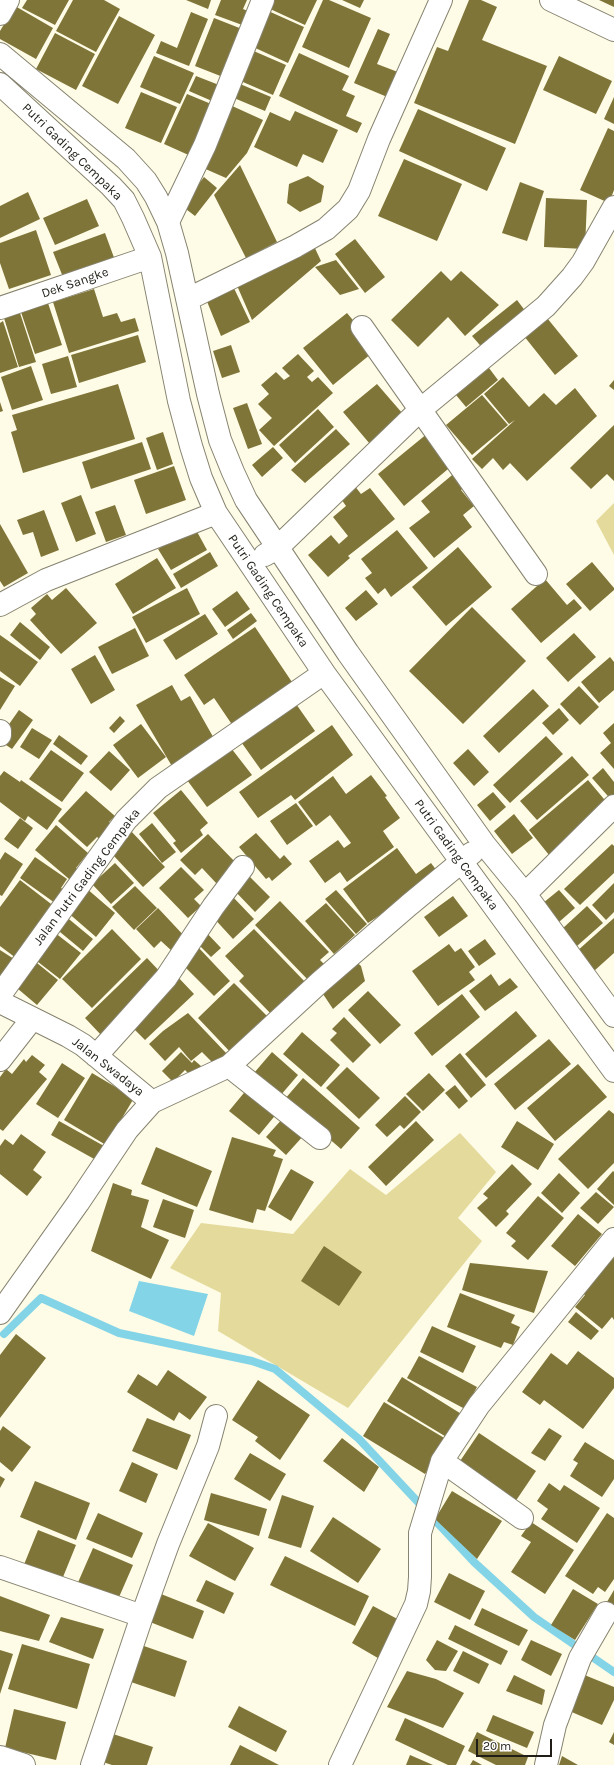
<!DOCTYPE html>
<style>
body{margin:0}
#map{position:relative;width:614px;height:1765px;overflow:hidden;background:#fefbe6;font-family:Karla,sans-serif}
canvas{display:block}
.scale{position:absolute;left:476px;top:1739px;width:76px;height:18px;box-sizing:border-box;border:2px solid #1f1d16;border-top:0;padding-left:5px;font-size:12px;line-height:14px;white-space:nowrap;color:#1f1d16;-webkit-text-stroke:3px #fff;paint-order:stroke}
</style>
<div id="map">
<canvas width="614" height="1765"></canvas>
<div class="scale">20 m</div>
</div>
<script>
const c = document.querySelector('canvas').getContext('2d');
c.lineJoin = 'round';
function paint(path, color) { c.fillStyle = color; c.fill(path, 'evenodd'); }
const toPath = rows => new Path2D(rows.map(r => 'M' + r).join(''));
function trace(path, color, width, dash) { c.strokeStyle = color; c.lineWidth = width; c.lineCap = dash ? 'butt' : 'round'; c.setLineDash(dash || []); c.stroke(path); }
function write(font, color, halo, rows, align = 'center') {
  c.font = font + ' Karla,sans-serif'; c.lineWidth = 3.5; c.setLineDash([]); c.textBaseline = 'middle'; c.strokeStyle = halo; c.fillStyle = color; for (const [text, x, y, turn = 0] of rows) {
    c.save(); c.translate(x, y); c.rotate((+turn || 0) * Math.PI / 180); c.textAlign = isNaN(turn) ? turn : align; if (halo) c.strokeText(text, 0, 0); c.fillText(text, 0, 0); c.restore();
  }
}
const green = toPath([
 [614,503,614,555,596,521],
 [460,1133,496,1172,458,1218,482,1241,348,1408,218,1331,221,1293,170,1268,201,1223,293,1234,350,1169,386,1195]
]);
const water = toPath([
 [139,1281,208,1294,194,1336,129,1311]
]);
const stream = toPath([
 [4,1334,41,1298,119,1333,252,1361,275,1369,359,1439,474,1562,534,1617,614,1672]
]);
const building = toPath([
 [27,0,69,0,55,25,22,8],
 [73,0,104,0,120,9,96,52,56,31],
 [186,0,211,0,208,9],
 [221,0,247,0,243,9,250,12,245,26,215,15],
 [271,0,317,0,305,25,268,8],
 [323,0,329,0,371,18,349,68,302,47],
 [342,0,364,0,360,8],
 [469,0,481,0,497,7,482,40,547,66,515,144,414,103,437,47,448,51],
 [599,0,614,0,614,7],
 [15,6,53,28,36,59,0,39,0,31],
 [266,10,304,27,288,63,251,46],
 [191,12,208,19,189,66,156,53,161,41,177,48],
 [119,16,155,35,118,104,82,86],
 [214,18,242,29,223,77,195,66],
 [378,29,390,34,377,64,403,74,392,99,354,83],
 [55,33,95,54,76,90,36,69],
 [249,49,286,65,273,95,236,79],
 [299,53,349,76,342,90,355,96,346,116,362,123,357,133,279,96],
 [154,56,194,73,180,104,140,87],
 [559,56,612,81,596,114,543,90],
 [196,76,219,85,212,101,189,91],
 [240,84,271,97,265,111,234,98],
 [141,92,177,107,161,143,125,128],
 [187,94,216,106,193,157,164,144],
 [614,97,614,124,604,119],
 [230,105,263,120,247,153,226,178,201,167],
 [418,109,506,148,487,191,399,151],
 [295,111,338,130,323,163,303,154,297,167,254,147,270,112,290,121],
 [608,128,614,131,614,190,609,203,580,190],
 [404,159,462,184,437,241,378,216],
 [240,165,277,242,246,258,214,195],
 [308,176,324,186,321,202,300,212,287,203,289,184],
 [204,177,217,188,195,216,182,206],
 [520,182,544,191,527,241,502,233],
 [28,192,40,219,0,238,0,206],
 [546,198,587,200,585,249,544,247],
 [87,199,99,226,55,245,43,218],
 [36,230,51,275,9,289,0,263,0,243],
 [105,233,116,263,65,282,53,252],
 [355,239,385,277,365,293,335,254],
 [313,244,321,261,252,320,235,281],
 [336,260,359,289,340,295,315,267],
 [441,271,451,281,461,271,499,305,465,336,448,317,418,347,391,320],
 [232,284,250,322,221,336,206,299],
 [94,289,103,317,117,313,121,322,135,318,139,331,69,353,53,302],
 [517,300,529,316,485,351,472,336],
 [48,303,62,345,35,354,21,312],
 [20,313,36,362,19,367,4,318],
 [347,313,377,349,333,385,303,348],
 [543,313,578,356,555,375,520,331],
 [3,321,18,367,0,373,0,323],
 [138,335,146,362,79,383,71,355],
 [231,345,240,372,222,378,213,351],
 [298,354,314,371,307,377,312,382,318,377,333,393,274,446,259,430,272,418,258,404,269,394,261,385,276,372,284,380,290,376,282,368],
 [68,356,77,387,51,394,42,364],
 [31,366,43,400,12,410,1,377],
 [489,368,498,380,466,407,456,395],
 [503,377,529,407,544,393,556,405,575,388,597,416,527,481,510,463,503,470,493,458,482,469,472,459,515,420,509,424,484,394],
 [614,380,614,390,609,386],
 [118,384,135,439,23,473,11,432,17,430,12,415],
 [377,384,409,421,375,450,343,412],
 [482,395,508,425,472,455,446,425],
 [0,402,3,411,0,412],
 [247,403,262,444,248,449,233,408],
 [318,409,334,427,295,463,279,445],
 [614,425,614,481,607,474,591,489,570,468],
 [336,429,350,444,305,483,291,470],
 [163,432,173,464,157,470,146,438],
 [428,433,454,464,404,506,378,474],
 [142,442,151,469,91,489,82,462],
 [273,447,283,458,262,477,252,465],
 [174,466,186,500,146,514,134,480],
 [457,471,468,484,461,490,474,506,463,515,472,527,434,558,409,528,430,512,421,501],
 [354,485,361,494,370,488,395,519,348,556,350,558,328,577,308,555,331,535,346,552,339,544,348,536,333,517,346,506,339,496],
 [81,495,96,534,76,542,61,503],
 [115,505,126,535,106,542,95,512],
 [44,510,59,550,41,557,33,532,23,535,17,520],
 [0,524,28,573,4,587,0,581],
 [195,528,207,550,171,570,158,549],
 [397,530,428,568,391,597,385,588,378,594,365,578,372,573,361,559],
 [458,547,492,587,446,626,412,587],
 [210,552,218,566,181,588,173,574],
 [157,558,176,588,133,614,115,584],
 [592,562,614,588,614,590,590,611,566,584],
 [545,579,567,605,574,599,582,608,541,643,511,609],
 [66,588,97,623,61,654,30,620,36,614,31,608,47,594,52,600],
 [187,588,200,614,146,643,132,617],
 [366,590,378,604,356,621,345,608],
 [237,591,250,609,225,627,212,609],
 [472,607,526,661,463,724,409,671],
 [251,613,257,621,233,639,227,630],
 [205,614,218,634,176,660,163,640],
 [20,622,50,647,40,660,10,635],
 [255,627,296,688,235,729,214,698,204,705,184,675],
 [135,628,149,656,112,674,98,647],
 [574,633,596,657,568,682,546,658],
 [0,635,38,662,20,686,0,671],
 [95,655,115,690,91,704,71,669],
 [610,657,614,662,614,690,599,703,581,682],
 [0,677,15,686,0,710],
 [172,685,181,701,190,696,216,742,173,768,136,705],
 [579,686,599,707,580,725,560,704],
 [533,689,549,706,499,753,483,736],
 [294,701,315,731,261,770,239,739],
 [559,708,569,720,553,735,542,723],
 [19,710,33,720,12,749,0,741,0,737],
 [120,716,125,721,114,733,109,728],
 [614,723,614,769,600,753,611,743,603,733],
 [141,724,166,757,138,778,113,745],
 [332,725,353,755,295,800,291,795,258,818,239,792],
 [32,728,52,740,39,759,20,747],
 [59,735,88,756,81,765,53,744],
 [546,736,563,754,510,803,493,785],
 [231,748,252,775,207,807,187,780],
 [468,749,489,772,474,786,453,763],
 [51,750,84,773,62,802,29,779],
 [109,751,130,770,111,791,89,772],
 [572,756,589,775,537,820,520,801],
 [603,768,614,782,614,803,592,778],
 [4,771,20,782,21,780,62,809,47,830,28,816,25,821,0,802,0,776],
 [371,775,387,796,385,797,400,818,383,831,394,847,347,882,340,872,325,883,309,861,338,840,344,848,351,843,330,815,316,826,298,802,333,776,346,794],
 [588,780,609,805,549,855,529,830],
 [181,790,208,823,200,830,203,835,181,853,173,843,176,841,153,813],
 [86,791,115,816,109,822,115,827,102,841,97,837,87,847,58,821],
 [493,792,506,807,490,821,477,805],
 [296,803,313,826,287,845,270,821],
 [514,814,533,838,512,854,494,831],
 [20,818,33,828,18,849,4,839],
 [152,823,176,852,162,863,139,834],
 [56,825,88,853,76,868,83,874,75,884,35,850],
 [130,830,165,867,143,887,113,855],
 [256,833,280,859,284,855,292,864,272,881,269,877,266,879,239,847],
 [208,834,237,864,217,884,202,868,195,875,180,860],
 [612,844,614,846,614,873,580,905,564,889],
 [397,848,416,874,431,863,440,875,368,923,343,889],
 [5,852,23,864,2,896,0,895,0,860],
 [35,857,67,879,61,888,64,890,55,903,20,878],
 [115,863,134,883,111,904,92,884],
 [181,867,204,890,194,899,201,906,188,918,159,888],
 [248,875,270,897,255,912,233,889],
 [20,880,55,907,16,958,0,946,0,907],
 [614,883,614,912,606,920,592,905],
 [135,886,157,908,134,930,112,907],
 [86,888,115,913,96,937,66,911],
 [336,890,367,924,356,934,325,899],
 [559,890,575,908,559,922,543,903],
 [232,896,254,919,233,939,211,915],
 [453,896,468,916,439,937,424,917],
 [280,901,329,952,320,960,327,967,311,983,255,925],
 [326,903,355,935,334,954,305,921],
 [587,906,603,923,577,946,562,929],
 [158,908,187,939,173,952,161,941,154,948,136,929],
 [64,915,93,939,83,951,54,927],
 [614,918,614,953,594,971,576,952],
 [112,929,141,959,92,1008,62,979],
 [254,929,308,985,274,1017,239,981,244,976,225,956],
 [204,930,221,948,211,957,194,940],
 [54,932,81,953,60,979,33,958],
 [485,939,496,954,479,966,468,951],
 [449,944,455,952,461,948,475,967,469,972,475,980,438,1006,412,971],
 [197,946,230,981,214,996,180,962],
 [0,950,14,959,0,982],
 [147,958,164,976,102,1036,85,1018],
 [32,959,58,980,37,1005,11,983],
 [353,959,361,966,365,981,333,1009,319,988],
 [491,974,499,986,510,978,518,987,485,1011,469,991],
 [176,975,194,994,145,1040,127,1022],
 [234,983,271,1020,234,1056,198,1018],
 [368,991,401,1025,380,1044,348,1010],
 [462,994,480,1017,432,1056,414,1033],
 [516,1011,537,1036,486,1078,465,1054],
 [188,1013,227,1054,215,1065,202,1052,191,1061,179,1047,165,1061,149,1044,163,1031],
 [344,1017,371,1045,353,1063,330,1040,337,1033,332,1029],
 [302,1032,340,1065,321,1087,283,1054],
 [549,1039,571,1064,515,1110,494,1084],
 [181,1052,192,1063,194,1060,201,1066,191,1076,185,1070,173,1082,162,1071],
 [272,1052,298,1075,280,1096,254,1073],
 [460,1053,486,1085,471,1098,445,1066],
 [32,1055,45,1065,39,1072,47,1079,3,1131,0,1129,0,1077,6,1069,12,1074,24,1059,26,1062],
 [62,1063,85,1078,58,1118,36,1104],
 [578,1064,607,1097,555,1141,527,1108],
 [347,1067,380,1098,359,1119,326,1088],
 [92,1073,134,1098,106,1145,64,1120],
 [429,1073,445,1090,423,1111,406,1094],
 [303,1078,360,1128,341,1149,284,1100],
 [455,1085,468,1101,459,1109,445,1093],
 [248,1088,278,1112,259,1135,229,1111],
 [405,1096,421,1112,404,1129,400,1125,387,1137,375,1125],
 [609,1110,614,1114,614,1163,588,1189,558,1159],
 [284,1117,304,1135,286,1155,266,1137],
 [59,1121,104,1146,96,1160,51,1135],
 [416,1121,434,1140,386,1186,368,1167],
 [517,1121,554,1144,538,1170,501,1147],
 [21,1134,46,1152,33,1170,42,1177,27,1196,0,1174,0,1146,5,1139,13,1145],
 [232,1137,276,1150,273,1156,283,1159,265,1211,257,1209,253,1223,209,1210],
 [156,1147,212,1171,197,1207,141,1184],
 [512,1164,532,1184,506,1211,509,1214,496,1227,477,1208,488,1198,483,1194],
 [291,1169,314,1182,291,1221,268,1207],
 [613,1171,614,1172,614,1205,597,1189],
 [559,1173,580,1193,562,1213,541,1193],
 [113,1183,132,1190,131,1195,149,1200,141,1227,169,1240,151,1279,91,1251],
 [596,1192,614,1207,598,1224,580,1208],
 [538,1196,564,1218,528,1260,511,1246,516,1241,506,1233],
 [163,1199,194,1210,185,1238,153,1227],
 [578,1214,602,1234,575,1266,551,1246],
 [324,1246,362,1272,339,1306,301,1281],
 [614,1253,614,1320,612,1317,602,1329,575,1307,585,1295,581,1292],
 [470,1263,548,1271,534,1313,462,1290],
 [460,1293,515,1315,511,1323,520,1327,513,1345,504,1342,501,1348,447,1327],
 [576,1312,599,1331,591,1340,568,1322],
 [432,1326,476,1346,463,1373,420,1352],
 [16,1334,46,1358,0,1418,0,1355],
 [578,1351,614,1378,614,1388,583,1429,544,1400,540,1405,522,1392,551,1353,567,1365],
 [419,1356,477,1387,465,1409,407,1378],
 [168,1370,207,1397,190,1420,179,1412,174,1421,127,1392,138,1374,157,1386],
 [402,1377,463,1415,448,1438,387,1401],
 [258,1380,310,1415,280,1460,255,1441,258,1437,232,1420],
 [384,1402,446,1439,425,1474,363,1436],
 [147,1418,191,1435,177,1470,132,1451],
 [3,1426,31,1447,12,1472,0,1462,0,1431],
 [549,1428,562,1436,545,1461,531,1453],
 [479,1433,536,1471,515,1502,458,1464],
 [342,1438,379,1467,364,1492,323,1461],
 [585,1442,614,1460,614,1479,602,1497,570,1476,578,1463,573,1460],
 [250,1453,286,1474,270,1501,234,1479],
 [132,1462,158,1474,146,1503,119,1491],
 [0,1476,5,1479,0,1488],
 [35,1481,90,1503,76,1540,20,1517],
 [549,1483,560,1491,564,1485,600,1508,577,1543,541,1519,548,1509,537,1501],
 [452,1491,502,1521,477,1559,435,1519],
 [211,1493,267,1509,259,1536,204,1520],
 [282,1495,314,1506,301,1548,268,1538],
 [98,1513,143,1533,132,1558,86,1539],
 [607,1513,614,1518,614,1579,605,1592,598,1587,593,1594,565,1576],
 [333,1517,381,1549,358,1583,310,1551],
 [531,1522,574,1550,545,1594,511,1572,531,1542,521,1536],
 [208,1523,254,1548,235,1581,189,1556],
 [38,1530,76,1545,61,1582,23,1567],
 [93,1548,133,1565,116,1604,76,1587],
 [285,1556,369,1596,355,1626,270,1585],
 [449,1573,485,1591,470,1620,434,1602],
 [206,1580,234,1593,224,1614,196,1601],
 [573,1589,598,1604,575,1640,551,1625],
 [614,1590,614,1613,604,1607],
 [161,1594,204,1611,193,1639,150,1622],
 [0,1596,50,1615,39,1641,0,1631],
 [373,1606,405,1623,383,1661,352,1643],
 [482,1608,528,1630,519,1646,474,1625],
 [61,1617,104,1629,93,1659,49,1642],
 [455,1625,508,1651,501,1665,448,1639],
 [437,1640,458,1651,446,1671,435,1670,426,1660],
 [531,1640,562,1654,551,1676,521,1660],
 [22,1644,90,1664,77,1709,8,1689],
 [141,1645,187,1661,175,1697,128,1681],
 [0,1650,13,1654,0,1694],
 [463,1651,489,1664,479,1684,453,1671],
 [407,1671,436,1679,464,1693,443,1728,387,1707],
 [582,1674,614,1687,614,1700,602,1725,567,1710],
 [514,1675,545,1690,542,1705,506,1691],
 [239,1706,287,1731,276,1752,228,1727],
 [14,1709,66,1722,56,1760,5,1748],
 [493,1715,534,1732,527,1748,486,1731],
 [405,1718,465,1746,456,1765,448,1765,395,1740],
 [477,1732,528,1757,525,1765,496,1765,468,1751],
 [614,1732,614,1745,609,1742],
 [110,1733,153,1747,147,1765,112,1765,100,1761],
 [240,1745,279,1765,230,1765],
 [410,1755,433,1765,406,1765],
 [562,1756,578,1765,559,1765],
 [473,1760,482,1765,470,1765]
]);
const minor = toPath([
 [551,0,614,30],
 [0,14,8,0],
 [0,54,126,159,146,181,156,197,168,222,177,253,208,394,220,440,233,472,246,500,348,653,484,844,525,894,614,1016],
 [0,84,111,186,124,200,133,218,150,257,179,401,191,446,201,478,216,513,324,673,614,1071],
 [168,222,205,145,263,0],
 [188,299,296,246,326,229,348,209,359,191,379,139,441,0],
 [0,308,150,257],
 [362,327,536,574],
 [265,555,277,548,420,410,546,306,572,277,583,262,614,207],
 [0,605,46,580,216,513],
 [0,731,0,735],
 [525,894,614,806],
 [0,995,126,820,158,788,324,673],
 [0,1002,68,1036,83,1045,152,1102],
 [96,1056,166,978,213,907,243,867],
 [0,1060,32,1019],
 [229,1066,320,1138],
 [0,1313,78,1203,127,1130,152,1102,229,1066,320,982,409,905,472,853],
 [442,1461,522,1518],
 [0,1567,142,1616],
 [0,1757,24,1765],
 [92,1765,142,1616,168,1544,208,1446,216,1416],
 [340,1765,416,1604,419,1591,420,1577,420,1533,442,1461,479,1405,614,1239],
 [546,1765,555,1725,580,1658,606,1613]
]);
const streetNames = [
 ["Putri Gading Cempaka",72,152,44],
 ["Dek Sangke",75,283,-19],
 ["Putri Gading Cempaka",268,591,56],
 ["Putri Gading Cempaka",456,855,54],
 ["Jalan Putri Gading Cempaka",87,877,-53],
 ["Jalan Swadaya",108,1067,38]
];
paint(green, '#e4da9c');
paint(water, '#84d4e7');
trace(stream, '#84d4e7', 8);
paint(building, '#807538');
trace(minor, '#868370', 24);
trace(minor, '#fff', 22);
write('13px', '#1f1d16', '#fff', streetNames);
</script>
